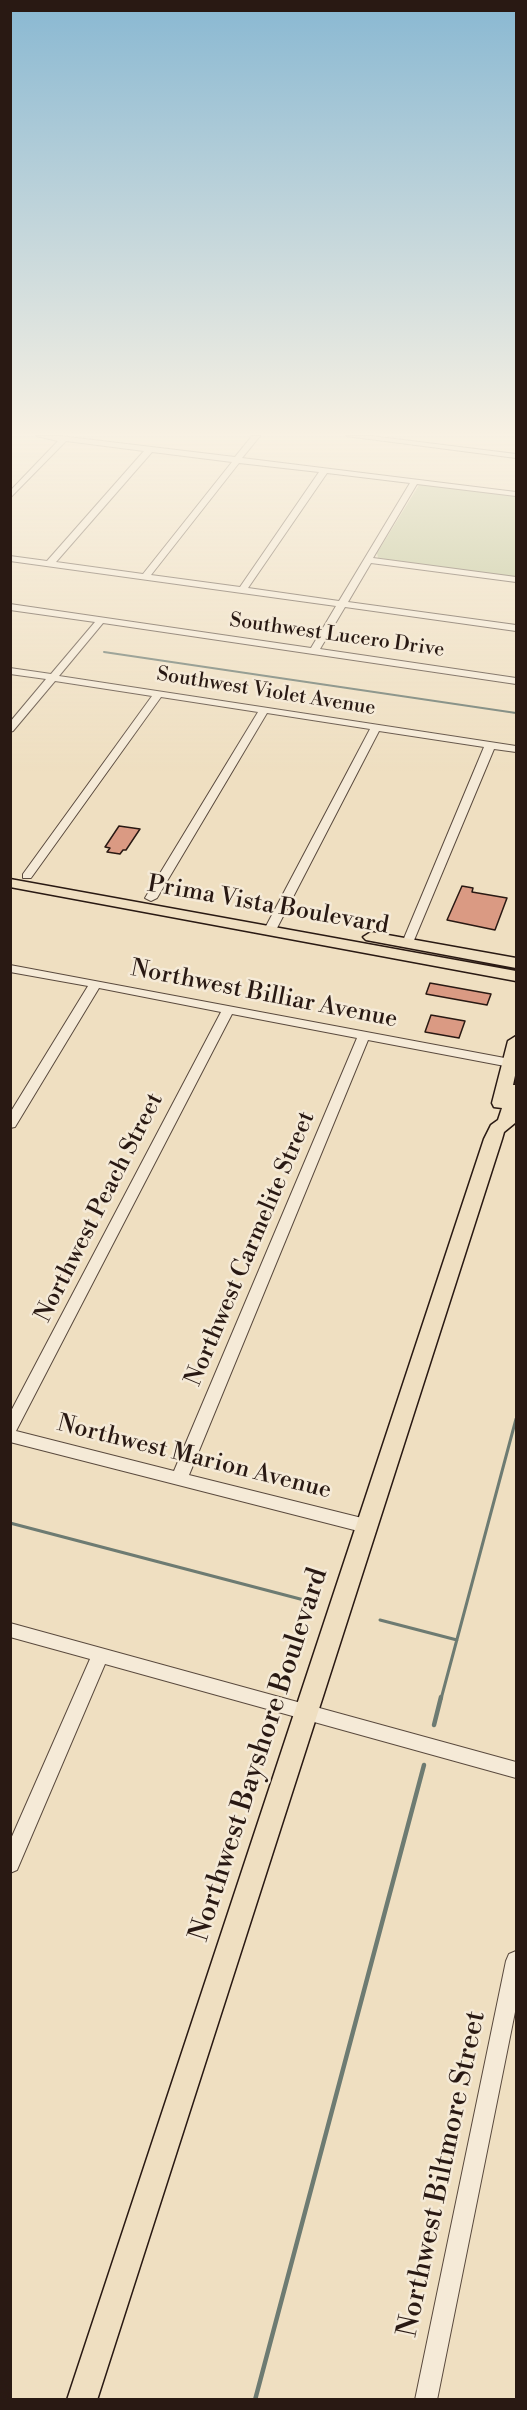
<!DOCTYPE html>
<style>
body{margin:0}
#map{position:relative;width:527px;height:2410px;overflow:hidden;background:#efdfc1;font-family:"Libre Bodoni",serif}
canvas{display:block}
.frame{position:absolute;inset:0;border:12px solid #291913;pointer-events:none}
</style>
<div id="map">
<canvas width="527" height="2410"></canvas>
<div class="frame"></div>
</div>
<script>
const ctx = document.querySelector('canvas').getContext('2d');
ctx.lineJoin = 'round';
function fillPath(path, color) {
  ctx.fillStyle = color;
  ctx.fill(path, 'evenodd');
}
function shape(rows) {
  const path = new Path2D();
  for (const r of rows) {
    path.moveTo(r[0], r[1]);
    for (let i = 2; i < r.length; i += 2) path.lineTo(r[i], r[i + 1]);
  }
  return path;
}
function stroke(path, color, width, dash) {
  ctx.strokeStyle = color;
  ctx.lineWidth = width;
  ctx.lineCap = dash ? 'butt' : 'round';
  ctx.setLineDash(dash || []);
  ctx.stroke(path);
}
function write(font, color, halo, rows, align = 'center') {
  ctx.font = font + ' "Libre Bodoni",serif';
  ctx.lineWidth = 5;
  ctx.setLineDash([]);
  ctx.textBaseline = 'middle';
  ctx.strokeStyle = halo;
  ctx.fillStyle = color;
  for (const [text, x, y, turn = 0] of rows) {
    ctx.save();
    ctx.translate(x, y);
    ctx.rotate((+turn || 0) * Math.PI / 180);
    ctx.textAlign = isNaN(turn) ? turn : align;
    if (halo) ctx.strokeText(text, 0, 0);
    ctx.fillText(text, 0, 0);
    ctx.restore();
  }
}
const green = shape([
 [419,485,432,485,516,495,516,579,378,558,377,553]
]);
const streamFar2 = shape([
 [104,652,516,713]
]);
const streamFar1 = shape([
 [10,1523,304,1600],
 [380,1620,457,1640],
 [441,1699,516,1419]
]);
const stream = shape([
 [434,1725,441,1697],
 [255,2400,424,1765]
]);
const building = shape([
 [119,826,140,829,126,850,123,850,120,854,107,852,110,848,105,847,119,826],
 [462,886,473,888,472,892,507,898,495,930,447,920,462,886],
 [430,983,491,994,487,1005,426,994,430,983],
 [431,1015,465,1021,459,1038,425,1032,431,1015]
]);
const minor = shape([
 [36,436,60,436,235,457,252,436,260,436,242,458,516,492,516,496,417,484,373,558,516,577,516,582,371,563,348,602,516,625,516,631,345,607,320,649,516,678,516,684,103,623,59,676,516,746,516,752,494,749,412,945,404,945,402,943,484,747,379,731,276,930,270,933,264,930,370,729,267,713,157,898,151,901,145,898,258,712,161,697,31,878,23,878,23,874,152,696,55,681,13,731,10,732,10,722,46,679,10,674,10,668,51,674,95,622,10,610,10,604,311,648,336,606,10,561,10,556,47,561,144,451,66,441,10,498,10,491,58,441,36,436],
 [152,452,232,462,143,574,56,562,152,452],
 [239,463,319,472,240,587,151,575,239,463],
 [327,473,410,483,339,601,248,588,327,473],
 [346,436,371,436,516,454,516,458,346,436],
 [10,965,510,1059,516,1063,510,1067,368,1040,189,1475,366,1519,372,1521,374,1526,372,1531,366,1533,10,1442,10,1413,221,1012,99,988,15,1127,10,1128,10,1113,88,986,10,972,10,965],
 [232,1014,357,1038,174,1471,16,1431,232,1014],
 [10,1623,516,1762,516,1778,105,1664,17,1870,10,1873,10,1841,90,1659,10,1637,10,1623],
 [516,1951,516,2007,437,2400,415,2400,506,1961,509,1954,516,1951]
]);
const major = shape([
 [10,879,516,971,516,981,10,887,10,879],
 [371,932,516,958,516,968,366,940,363,937,371,932],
 [516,1036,516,1071,513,1085,516,1085,515,1123,504,1132,502,1139,97,2400,67,2400,484,1139,491,1125,498,1120,502,1108,494,1107,492,1103,508,1041,516,1036]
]);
const farStreetnames = [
 ["Southwest Lucero Drive",337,636,8],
 ["Southwest Violet Avenue",266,692,9]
];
const streetNames = [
 ["Prima Vista Boulevard",268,906,10],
 ["Northwest Billiar Avenue",264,995,11],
 ["Northwest Peach Street",100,1208,-63],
 ["Northwest Carmelite Street",251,1249,-67],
 ["Northwest Marion Avenue",194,1458,14]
];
const nearStreetnames = [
 ["Northwest Bayshore Boulevard",260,1755,-72],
 ["Northwest Biltmore Street",443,2174,-78]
];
fillPath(green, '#b9c293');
stroke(streamFar2, '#6d7b72', 2);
stroke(streamFar1, '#6d7b72', 3);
stroke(stream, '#6d7b72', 4.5);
fillPath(building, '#da9a83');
stroke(building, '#291913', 1.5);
stroke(minor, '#5a4a3e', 2);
stroke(major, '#291913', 3);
fillPath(minor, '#f5ead7');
fillPath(major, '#efdfc1');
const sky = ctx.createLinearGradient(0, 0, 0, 774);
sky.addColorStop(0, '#89b8d2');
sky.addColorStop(0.56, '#f8f1e3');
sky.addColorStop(1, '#f8f1e300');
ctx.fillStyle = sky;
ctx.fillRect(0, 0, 527, 774);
write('20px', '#291913', '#f5ead7', farStreetnames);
write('24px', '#291913', '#f5ead7', streetNames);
write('28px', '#291913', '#f5ead7', nearStreetnames);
</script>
